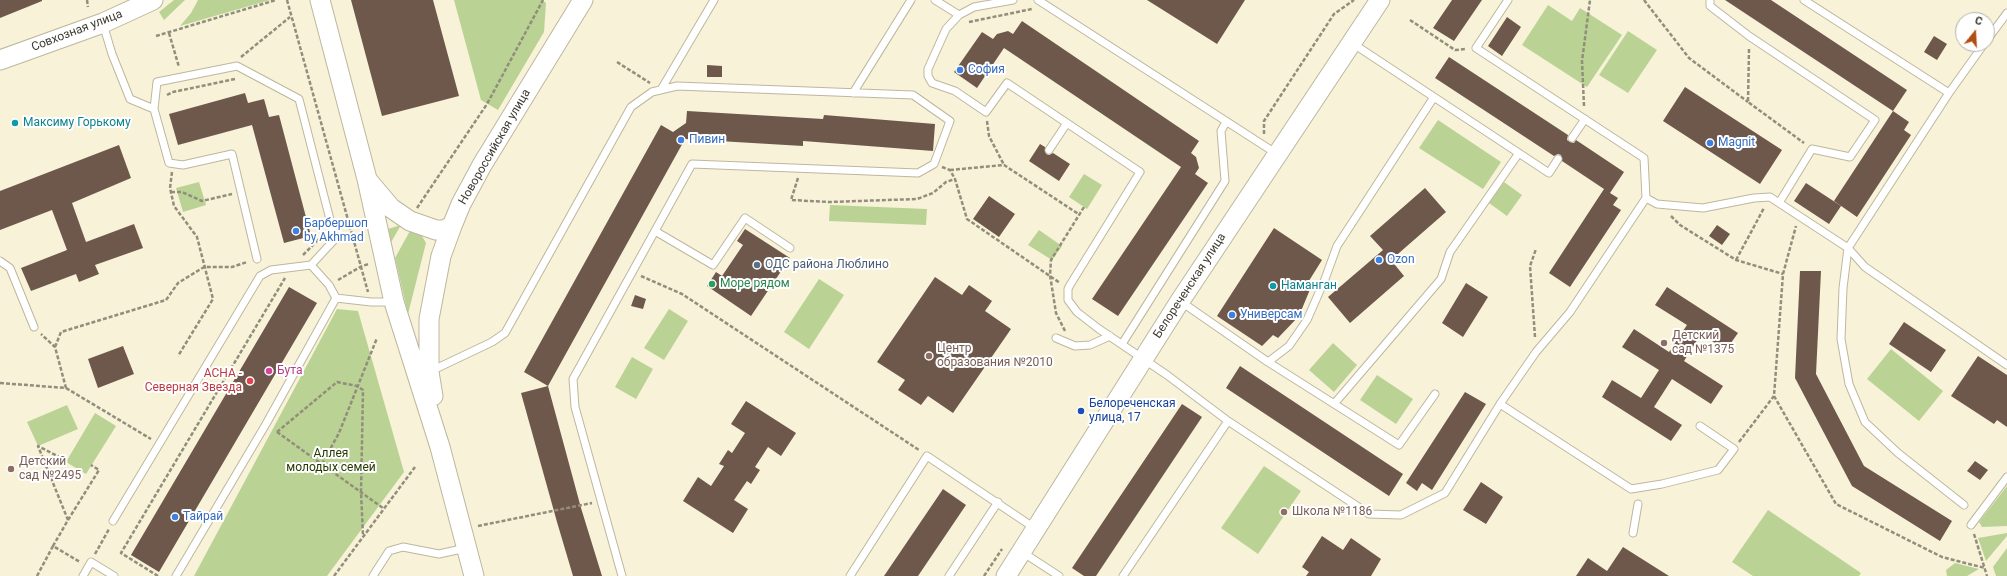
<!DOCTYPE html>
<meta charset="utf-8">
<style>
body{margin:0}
#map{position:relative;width:2007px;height:576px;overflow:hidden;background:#f8f2d8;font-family:Roboto,sans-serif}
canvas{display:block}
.north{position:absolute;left:1955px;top:12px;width:40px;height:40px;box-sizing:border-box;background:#fff;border:1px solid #b1b1ac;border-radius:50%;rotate:18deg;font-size:11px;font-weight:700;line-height:16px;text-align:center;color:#3d3b30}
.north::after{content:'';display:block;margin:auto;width:14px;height:18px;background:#b04e14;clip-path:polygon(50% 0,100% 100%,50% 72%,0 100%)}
</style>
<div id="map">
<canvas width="2007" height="576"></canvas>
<div class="north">С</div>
</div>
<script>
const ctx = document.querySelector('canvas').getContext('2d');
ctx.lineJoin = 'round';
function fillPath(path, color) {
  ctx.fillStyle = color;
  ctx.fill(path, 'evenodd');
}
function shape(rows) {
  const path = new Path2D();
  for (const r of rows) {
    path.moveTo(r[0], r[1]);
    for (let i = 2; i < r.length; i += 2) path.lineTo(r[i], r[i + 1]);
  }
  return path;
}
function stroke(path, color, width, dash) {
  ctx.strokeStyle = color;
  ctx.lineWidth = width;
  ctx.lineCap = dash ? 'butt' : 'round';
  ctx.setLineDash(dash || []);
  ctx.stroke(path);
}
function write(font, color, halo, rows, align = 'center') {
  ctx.font = font + ' Roboto,sans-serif';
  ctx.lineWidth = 4;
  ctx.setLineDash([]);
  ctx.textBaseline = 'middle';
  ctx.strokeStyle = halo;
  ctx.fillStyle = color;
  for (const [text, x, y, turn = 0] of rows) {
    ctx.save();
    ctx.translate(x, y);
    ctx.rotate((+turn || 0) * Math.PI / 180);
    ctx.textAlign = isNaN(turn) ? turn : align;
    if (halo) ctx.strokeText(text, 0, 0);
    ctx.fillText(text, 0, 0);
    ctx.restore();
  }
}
const green = shape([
 [174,0,185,0,164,20,159,12],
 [198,0,270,0,180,26,191,13],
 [454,0,542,0,546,3,544,32,498,110,481,100],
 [1548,5,1572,21,1580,8,1622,35,1587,87,1522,45],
 [1628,31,1657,50,1628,93,1599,75],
 [1438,120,1501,162,1483,189,1419,148],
 [1084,174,1102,185,1087,209,1069,197],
 [199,182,206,205,183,212,176,188],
 [1504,182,1522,195,1507,216,1489,203],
 [830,205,927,209,926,225,829,221],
 [401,225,390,244,388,229],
 [411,229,422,236,426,243,408,314,395,258],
 [1039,230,1062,246,1052,260,1028,245],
 [819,279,844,295,809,349,784,332],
 [337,309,358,311,404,472,327,576,194,576],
 [669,309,688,321,664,360,644,348],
 [1333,343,1357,365,1334,392,1309,370],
 [1891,349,1943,391,1919,421,1867,379],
 [632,357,653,369,636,399,615,387],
 [1377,375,1413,399,1396,424,1360,400],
 [67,405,78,429,38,446,27,422],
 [95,413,116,426,86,474,66,462],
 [1264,466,1301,491,1258,554,1221,528],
 [2007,486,2007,526,1982,527,1979,522],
 [1768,510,1861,573,1859,576,1753,576,1732,562],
 [2007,533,2007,536,1986,561,1978,538],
 [2007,548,2007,576,1996,576,1993,567],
 [1955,563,1979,569,1967,576,1947,576,1946,570]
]);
const building = shape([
 [0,0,42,0,42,1,0,18],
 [351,0,433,0,459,96,382,116],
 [1147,0,1245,0,1217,44],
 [1452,0,1482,0,1454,41,1433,28],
 [1725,0,1771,0,1907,90,1893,111],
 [1507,17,1521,27,1502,56,1488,46],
 [1022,21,1199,141,1191,153,1196,157,1199,168,1195,174,1208,183,1118,316,1092,299,1181,167,1004,48,977,88,954,72,982,32,993,39,997,34,1008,31,1013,34],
 [1934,36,1947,44,1937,60,1924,52],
 [1449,57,1568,135,1567,140,1570,142,1574,143,1576,140,1624,172,1610,193,1618,198,1613,205,1621,210,1570,287,1549,273,1604,189,1562,161,1561,155,1558,154,1554,156,1435,78],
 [707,65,722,66,722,77,707,77],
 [1685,87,1782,150,1760,184,1663,121],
 [245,93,248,103,264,99,269,117,279,115,311,236,284,243,252,125,178,145,169,114],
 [687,111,823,119,824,115,935,124,933,151,803,141,803,146,685,139,548,386,524,372,661,125,673,132,686,123],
 [1893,111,1909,122,1904,130,1911,135,1857,217,1834,201],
 [1040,144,1045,147,1046,154,1049,155,1053,153,1070,164,1059,181,1029,161],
 [119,145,131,178,72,203,86,242,134,224,143,248,95,265,99,274,79,282,76,274,31,291,21,268,67,250,52,210,0,230,0,191],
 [1806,183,1841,206,1829,224,1794,201],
 [1425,188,1446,212,1391,260,1404,276,1350,323,1328,297,1383,250,1370,236],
 [989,196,1015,214,999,237,973,219],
 [1717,225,1730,234,1722,245,1709,236],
 [1274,228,1322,260,1307,284,1311,287,1299,316,1278,338,1273,335,1262,346,1217,316],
 [745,229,790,258,751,316,707,286,716,272,722,276,743,245,737,241],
 [1800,271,1821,271,1816,374,1864,466,1952,521,1940,541,1852,486,1795,378],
 [935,277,962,295,969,285,992,301,985,311,1011,329,953,413,928,396,921,405,898,390,905,380,877,362],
 [1466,283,1488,297,1463,337,1442,323],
 [289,287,317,303,159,572,131,555],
 [1667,287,1738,333,1726,350,1701,334,1684,361,1723,386,1711,404,1672,379,1654,407,1682,425,1671,441,1602,397,1612,380,1641,398,1659,370,1622,347,1634,329,1669,352,1687,325,1655,305],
 [635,295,646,299,643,309,631,306],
 [1904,322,1946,350,1931,372,1889,344],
 [123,346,134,374,98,388,88,359],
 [1978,356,2007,375,2007,427,1997,420,1994,424,1951,396],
 [1240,366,1403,474,1389,496,1226,388],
 [548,386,581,508,602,576,573,576,557,522,521,393],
 [1465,392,1486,404,1432,490,1422,483,1417,491,1406,483],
 [746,401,796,433,781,456,768,447,755,467,760,470,751,484,747,481,734,500,748,509,733,533,683,501,698,477,711,486,724,466,719,464,728,450,732,453,745,433,731,424],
 [1182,404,1202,417,1096,576,1084,576,1072,568],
 [1975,461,1988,470,1980,480,1967,471],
 [1481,482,1503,497,1486,524,1463,510],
 [943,489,966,505,918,576,884,576],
 [1322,536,1343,550,1351,538,1381,559,1371,576,1306,576,1309,572,1302,567],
 [1623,547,1669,576,1576,576,1588,558,1607,571]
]);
const path = shape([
 [87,0,88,7],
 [287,0,368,292],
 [1644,0,1689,58,1748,102],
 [1410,20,1455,50,1466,49],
 [969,22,1032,9],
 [169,33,179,67],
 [156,36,276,0],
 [1749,49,1748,102,1804,143],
 [241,57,290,17],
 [617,62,650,83],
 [167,95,173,92,235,79],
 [1584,106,1582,61,1590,0],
 [987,121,989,136,1004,165],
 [1264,134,1264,121,1334,14,1354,0],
 [942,167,950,170,955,179,967,219,1060,283],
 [950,170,1004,165,1080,215],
 [172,172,170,188,174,206,197,237,213,299,178,356],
 [798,178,791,200,829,202,917,199,933,193,946,182,955,179],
 [171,192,182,192,202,201,232,194],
 [417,208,487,104,543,0],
 [1671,216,1680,225,1736,260,1783,274],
 [303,255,319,239],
 [1736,260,1764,208],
 [641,276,682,294,919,450],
 [338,280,362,266,369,264],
 [1065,331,1056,313,1050,275,1051,260,1084,207],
 [1535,337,1530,266,1536,249],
 [55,347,61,332,166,300,178,283,204,267,232,267,247,262],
 [0,383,66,388,55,347,41,334],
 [66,388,151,439],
 [1774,396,1836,504,1942,557,1985,568],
 [277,432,337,382,357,386,363,390,361,492,363,536],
 [277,432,383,508],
 [1739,442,1774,396,1783,274,1796,226],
 [61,458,38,446,68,520,53,546,80,562],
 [322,464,339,433,377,338],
 [68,520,99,470,91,465],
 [478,526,592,503],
 [1974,534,1987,576],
 [95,554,109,529],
 [37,576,53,546],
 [158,576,121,553,285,278],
 [334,576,415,467],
 [984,576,1002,549]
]);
const lane = shape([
 [935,0,959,15],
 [1013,0,974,7,959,15,946,29,928,69,928,76,932,83,955,91,986,112,1007,83,1140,172,1070,285,1068,289,1068,300,1077,312,1099,329,1167,375,1228,421,1369,514,1401,515,1445,493,1500,404,1536,352,1570,312,1646,198],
 [1038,0,1277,154],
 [1508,0,1476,48,1644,158,1646,198,1657,204,1703,208,1754,198,1770,197,1848,248,1865,267,2007,365],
 [1710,0,1710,6,1749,36,1875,120,1850,157,1812,149,1779,203],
 [1804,0,1949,93],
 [103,24,112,54,130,99,154,109],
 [1987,40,2007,13],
 [1352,43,1549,173,1558,159],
 [662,88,714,0],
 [853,93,911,0],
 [1572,138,1585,119],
 [1049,150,1067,123],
 [655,231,713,265,745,218,790,248],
 [257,259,232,154,183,165,169,163,154,109,157,82,237,66,299,99,335,239,311,265],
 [0,261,10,268,34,327],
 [1180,301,1268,362,1399,445,1435,394],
 [1056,338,1075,346,1090,345,1110,336],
 [1122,344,1225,181,1221,131,1226,122],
 [1268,362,1289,346,1307,320,1325,279,1337,246,1434,97],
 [431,371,492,342,505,333,631,107,652,92,677,86,913,95,950,121,934,164,918,173,692,164,573,379,575,407,622,576],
 [1334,404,1441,279,1450,252,1519,153],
 [1500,404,1631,489,1662,484,1718,470,1734,449,1700,426],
 [1964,505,1898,453,1865,422,1849,384,1841,339,1843,288,1848,248,1949,93,1984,44],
 [113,521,260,276,271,270,311,265,329,285,336,298],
 [1971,525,2007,477],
 [1633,533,1638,504],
 [1022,552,1059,576],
 [83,576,91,562,114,576],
 [176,576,266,424,336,298,371,302,393,302],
 [373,576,389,551,403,547,439,554,466,548],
 [850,576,927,456,1036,529],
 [949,576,998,502],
 [1123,576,1228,421]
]);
const secondary = shape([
 [320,0,367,179,394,302,440,447,474,576],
 [0,60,103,23,153,0],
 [369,182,391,208,410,221,436,230,444,230,452,226],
 [433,396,429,372,429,319,441,256,452,226,461,204,482,165,583,0],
 [1006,576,1180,301,1380,0]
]);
const markers = [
 [960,70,4,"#3f7fe0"],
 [15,123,4,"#0f9aa8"],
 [681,140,4,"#3f7fe0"],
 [1710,143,4,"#3f7fe0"],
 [296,231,4,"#3f7fe0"],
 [1379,260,4,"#3f7fe0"],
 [757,265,4,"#5c6f8a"],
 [712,284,4,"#2e9e5b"],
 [1273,286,4,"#0f9aa8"],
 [1232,315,4,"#3f7fe0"],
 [1664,343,4,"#8d6e63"],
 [929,356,4,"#8d6e63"],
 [269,371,4,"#d1479c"],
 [250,381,4,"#e0444e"],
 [1081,411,4,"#1a4fb4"],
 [11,469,4,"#8d6e63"],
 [1284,512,4,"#8d6e63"],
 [175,517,4,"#3f7fe0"]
];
const streetNames = [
 ["Совхозная улица",77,31,-21],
 ["Новороссийская улица",495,147,-60],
 ["Белореченская улица",1190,286,-57]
];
const shopNames = [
 ["София",968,70],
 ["Пивин",689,140],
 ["Magnit",1718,143],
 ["Барбершоп",304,224],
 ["by Akhmad",304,238],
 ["Ozon",1387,260],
 ["Универсам",1240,315],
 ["Тайрай",183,517]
];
const cultureNames = [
 ["Максиму Горькому",23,123],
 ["Наманган",1281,286]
];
const serviceNames = [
 ["ОДС района Люблино",765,265]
];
const leisureNames = [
 ["Море рядом",720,284]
];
const educationNames = [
 ["Детский",1672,336],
 ["сад №1375",1672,350],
 ["Центр",937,349],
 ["образования №2010",937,363],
 ["Детский",19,462],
 ["сад №2495",19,476],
 ["Школа №1186",1292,512]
];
const hotelNames = [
 ["Бута",277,371]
];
const healthNames = [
 ["АСНА -",242,374],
 ["Северная Звезда",242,388]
];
const transitNames = [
 ["Белореченская",1089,404],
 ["улица, 17",1089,418]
];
const parkNames = [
 ["Аллея",331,454],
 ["молодых семей",331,468]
];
fillPath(green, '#bad394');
fillPath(building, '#6e584b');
stroke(lane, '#bdb79e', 9);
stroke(secondary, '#bdb79e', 21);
stroke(path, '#928e7c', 2.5, [4, 2]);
stroke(lane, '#fff', 7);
stroke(secondary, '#fff', 19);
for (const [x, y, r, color] of markers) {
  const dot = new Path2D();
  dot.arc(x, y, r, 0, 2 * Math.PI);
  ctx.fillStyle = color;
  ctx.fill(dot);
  stroke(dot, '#fff', 1.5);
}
write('12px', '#3d3b30', '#fff', streetNames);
write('12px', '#366cbe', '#fff', shopNames, 'left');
write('12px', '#0d838f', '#fff', cultureNames, 'left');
write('12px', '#4e5e75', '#fff', serviceNames, 'left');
write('12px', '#27864d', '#fff', leisureNames, 'left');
write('12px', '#785e54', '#fff', educationNames, 'left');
write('12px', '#b23c85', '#fff', hotelNames, 'left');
write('12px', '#be3a42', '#fff', healthNames, 'right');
write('12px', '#164399', '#fff', transitNames, 'left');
write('12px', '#283900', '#fff', parkNames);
</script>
